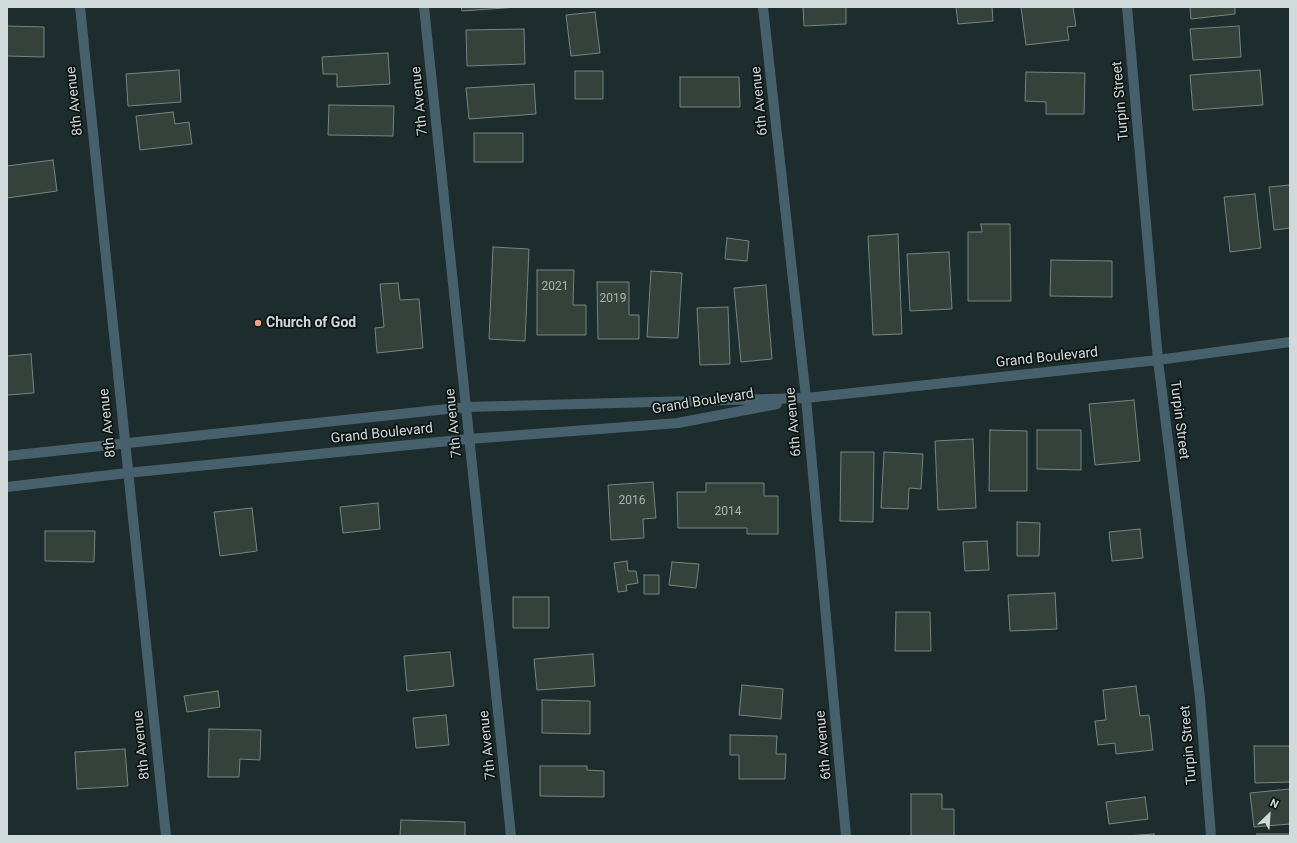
<!DOCTYPE html>
<style>
body{margin:0}
#map{position:relative;width:1297px;height:843px;overflow:hidden;background:#1d2c2c;font-family:Roboto,sans-serif}
canvas{display:block}
.frame{position:absolute;inset:0;border:8px solid #d1dada;pointer-events:none}
.north{position:absolute;left:1249px;top:795px;width:40px;height:40px;-webkit-text-stroke:3px #0c1313;paint-order:stroke;rotate:25deg;font-size:11px;font-weight:700;line-height:16px;text-align:center;color:#d1dada}
.north::after{content:'';display:block;margin:auto;width:14px;height:18px;background:#d1dada;clip-path:polygon(50% 0,100% 100%,50% 72%,0 100%)}
</style>
<div id="map">
<canvas width="1297" height="843"></canvas>
<div class="frame"></div>
<div class="north">N</div>
</div>
<script>
const ctx = document.querySelector('canvas').getContext('2d');
ctx.lineJoin = 'round';
function fillPath(path, color) {
  ctx.fillStyle = color;
  ctx.fill(path, 'evenodd');
}
function shape(rows) {
  const path = new Path2D();
  for (const r of rows) {
    path.moveTo(r[0], r[1]);
    for (let i = 2; i < r.length; i += 2) path.lineTo(r[i], r[i + 1]);
  }
  return path;
}
function stroke(path, color, width, dash) {
  ctx.strokeStyle = color;
  ctx.lineWidth = width;
  ctx.lineCap = dash ? 'butt' : 'round';
  ctx.setLineDash(dash || []);
  ctx.stroke(path);
}
function write(font, color, halo, rows, align = 'center') {
  ctx.font = font + ' Roboto,sans-serif';
  ctx.lineWidth = 3.5;
  ctx.setLineDash([]);
  ctx.textBaseline = 'middle';
  ctx.strokeStyle = halo;
  ctx.fillStyle = color;
  for (const [text, x, y, turn = 0] of rows) {
    ctx.save();
    ctx.translate(x, y);
    ctx.rotate((+turn || 0) * Math.PI / 180);
    ctx.textAlign = isNaN(turn) ? turn : align;
    if (halo) ctx.strokeText(text, 0, 0);
    ctx.fillText(text, 0, 0);
    ctx.restore();
  }
}
const building = shape([
 [461,7,518,7,462,11,461,7],
 [803,7,846,7,846,24,804,26,803,7],
 [956,7,992,7,993,21,958,24,956,7],
 [1021,7,1073,7,1076,26,1067,27,1069,40,1026,45,1021,7],
 [1190,7,1235,7,1235,14,1191,19,1190,7],
 [595,12,600,53,571,56,566,15,595,12],
 [7,26,44,27,44,57,7,56,7,26],
 [1239,26,1241,57,1193,60,1190,29,1239,26],
 [524,29,525,64,467,66,466,30,524,29],
 [388,53,390,84,337,87,337,74,323,74,322,57,388,53],
 [179,70,181,102,128,106,126,74,179,70],
 [1260,70,1263,105,1193,110,1190,75,1260,70],
 [575,71,603,71,603,99,575,99,575,71],
 [1026,72,1085,73,1084,114,1046,114,1046,102,1025,101,1026,72],
 [680,77,739,77,740,107,680,107,680,77],
 [534,84,536,114,469,119,466,88,534,84],
 [329,105,394,106,393,136,328,135,329,105],
 [173,112,175,124,189,122,192,144,140,150,136,116,173,112],
 [474,133,523,133,523,162,474,162,474,133],
 [53,160,57,191,7,198,7,166,53,160],
 [1290,185,1290,228,1274,230,1269,187,1290,185],
 [1255,194,1261,248,1230,252,1224,197,1255,194],
 [981,224,1010,224,1011,301,968,301,968,232,982,232,981,224],
 [898,234,902,334,873,335,868,236,898,234],
 [727,238,749,241,747,261,725,259,727,238],
 [493,247,529,249,525,341,489,339,493,247],
 [949,252,952,309,910,311,907,254,949,252],
 [1051,260,1112,261,1112,297,1050,296,1051,260],
 [537,270,574,270,573,305,586,305,586,335,537,335,537,270],
 [651,271,682,273,678,338,647,337,651,271],
 [597,282,629,282,629,315,639,315,639,339,598,339,597,282],
 [398,283,400,300,419,299,423,348,377,353,375,328,384,327,380,284,398,283],
 [766,285,772,359,741,362,734,288,766,285],
 [728,307,730,364,700,365,697,308,728,307],
 [31,354,34,393,7,395,7,356,31,354],
 [1134,400,1140,461,1095,465,1089,404,1134,400],
 [990,430,1027,431,1027,491,989,491,990,430],
 [1037,430,1081,430,1081,470,1037,469,1037,430],
 [973,439,976,508,938,510,935,441,973,439],
 [841,452,874,452,873,522,840,521,841,452],
 [884,452,923,454,921,489,909,488,908,509,881,508,884,452],
 [653,482,656,518,643,519,644,538,611,540,608,485,653,482],
 [706,483,764,483,764,496,778,496,778,534,747,534,747,528,678,528,677,492,706,492,706,483],
 [378,503,380,529,343,533,340,507,378,503],
 [252,508,257,551,220,556,214,512,252,508],
 [1017,522,1040,523,1039,556,1017,556,1017,522],
 [1140,529,1143,558,1112,561,1109,532,1140,529],
 [45,531,95,531,94,562,45,561,45,531],
 [987,541,989,570,965,571,963,542,987,541],
 [627,561,628,571,636,571,638,583,626,585,627,591,618,592,614,563,627,561],
 [672,562,699,564,696,588,669,585,672,562],
 [644,575,659,575,659,594,644,594,644,575],
 [1055,593,1057,629,1010,631,1008,595,1055,593],
 [513,597,549,597,549,628,513,628,513,597],
 [896,612,930,612,931,651,895,651,896,612],
 [450,652,454,686,407,691,404,656,450,652],
 [593,654,595,686,537,690,534,659,593,654],
 [742,685,783,689,781,719,739,715,742,685],
 [1136,686,1140,716,1149,715,1153,750,1116,754,1115,743,1098,745,1095,721,1106,720,1103,690,1136,686],
 [218,691,220,707,187,712,184,696,218,691],
 [542,700,590,701,590,734,542,733,542,700],
 [446,715,449,745,416,748,413,718,446,715],
 [209,729,261,730,260,760,240,759,239,777,208,777,209,729],
 [730,735,777,736,776,754,786,754,785,779,739,779,739,755,730,755,730,735],
 [1254,746,1290,746,1290,782,1255,783,1254,746],
 [125,749,128,786,77,789,75,752,125,749],
 [540,766,587,766,587,770,604,771,604,797,540,796,540,766],
 [1290,789,1290,824,1254,827,1250,793,1290,789],
 [911,794,942,794,942,809,954,809,954,836,911,836,911,794],
 [1145,797,1148,819,1109,824,1106,802,1145,797],
 [401,820,465,822,465,836,400,836,401,820],
 [1154,834,1154,836,1126,836,1154,834],
 [1257,834,1290,834,1290,836,1257,836,1257,834]
]);
const street = shape([
 [80,7,166,836],
 [424,7,511,836],
 [763,7,806,398,846,836],
 [1127,7,1158,360,1200,698,1211,836],
 [7,456,466,407,806,398,1158,360,1290,342],
 [7,487,127,473,469,439,678,423,777,404]
]);
const markers = [
 [258,323,4,"#f2a07f"]
];
const numberNames = [
 ["2021",555,287],
 ["2019",613,299],
 ["2016",632,501],
 ["2014",728,512]
];
const streetNames = [
 ["8th Avenue",75,101,-96],
 ["7th Avenue",420,101,-96],
 ["6th Avenue",760,101,-96],
 ["Turpin Street",1121,101,-95],
 ["Grand Boulevard",1047,358,-6],
 ["Grand Boulevard",703,402,-9],
 ["Turpin Street",1179,420,83],
 ["6th Avenue",794,422,-95],
 ["8th Avenue",108,423,-96],
 ["7th Avenue",454,423,-96],
 ["Grand Boulevard",382,434,-6],
 ["8th Avenue",142,745,-96],
 ["7th Avenue",488,745,-96],
 ["6th Avenue",824,745,-95],
 ["Turpin Street",1189,745,-95]
];
const poiNames = [
 ["Church of God",266,323]
];
fillPath(building, '#35423c');
stroke(building, '#77857f', 1);
stroke(street, '#47616c', 10);
for (const [x, y, r, color] of markers) {
  const dot = new Path2D();
  dot.arc(x, y, r, 0, 2 * Math.PI);
  ctx.fillStyle = color;
  ctx.fill(dot);
  stroke(dot, '#0c1313', 1.5);
}
write('12px', '#aab4b2', null, numberNames);
write('14px', '#d1dada', '#0c1313', streetNames);
write('bold 14px', '#d1dada', '#0c1313', poiNames, 'left');
</script>
